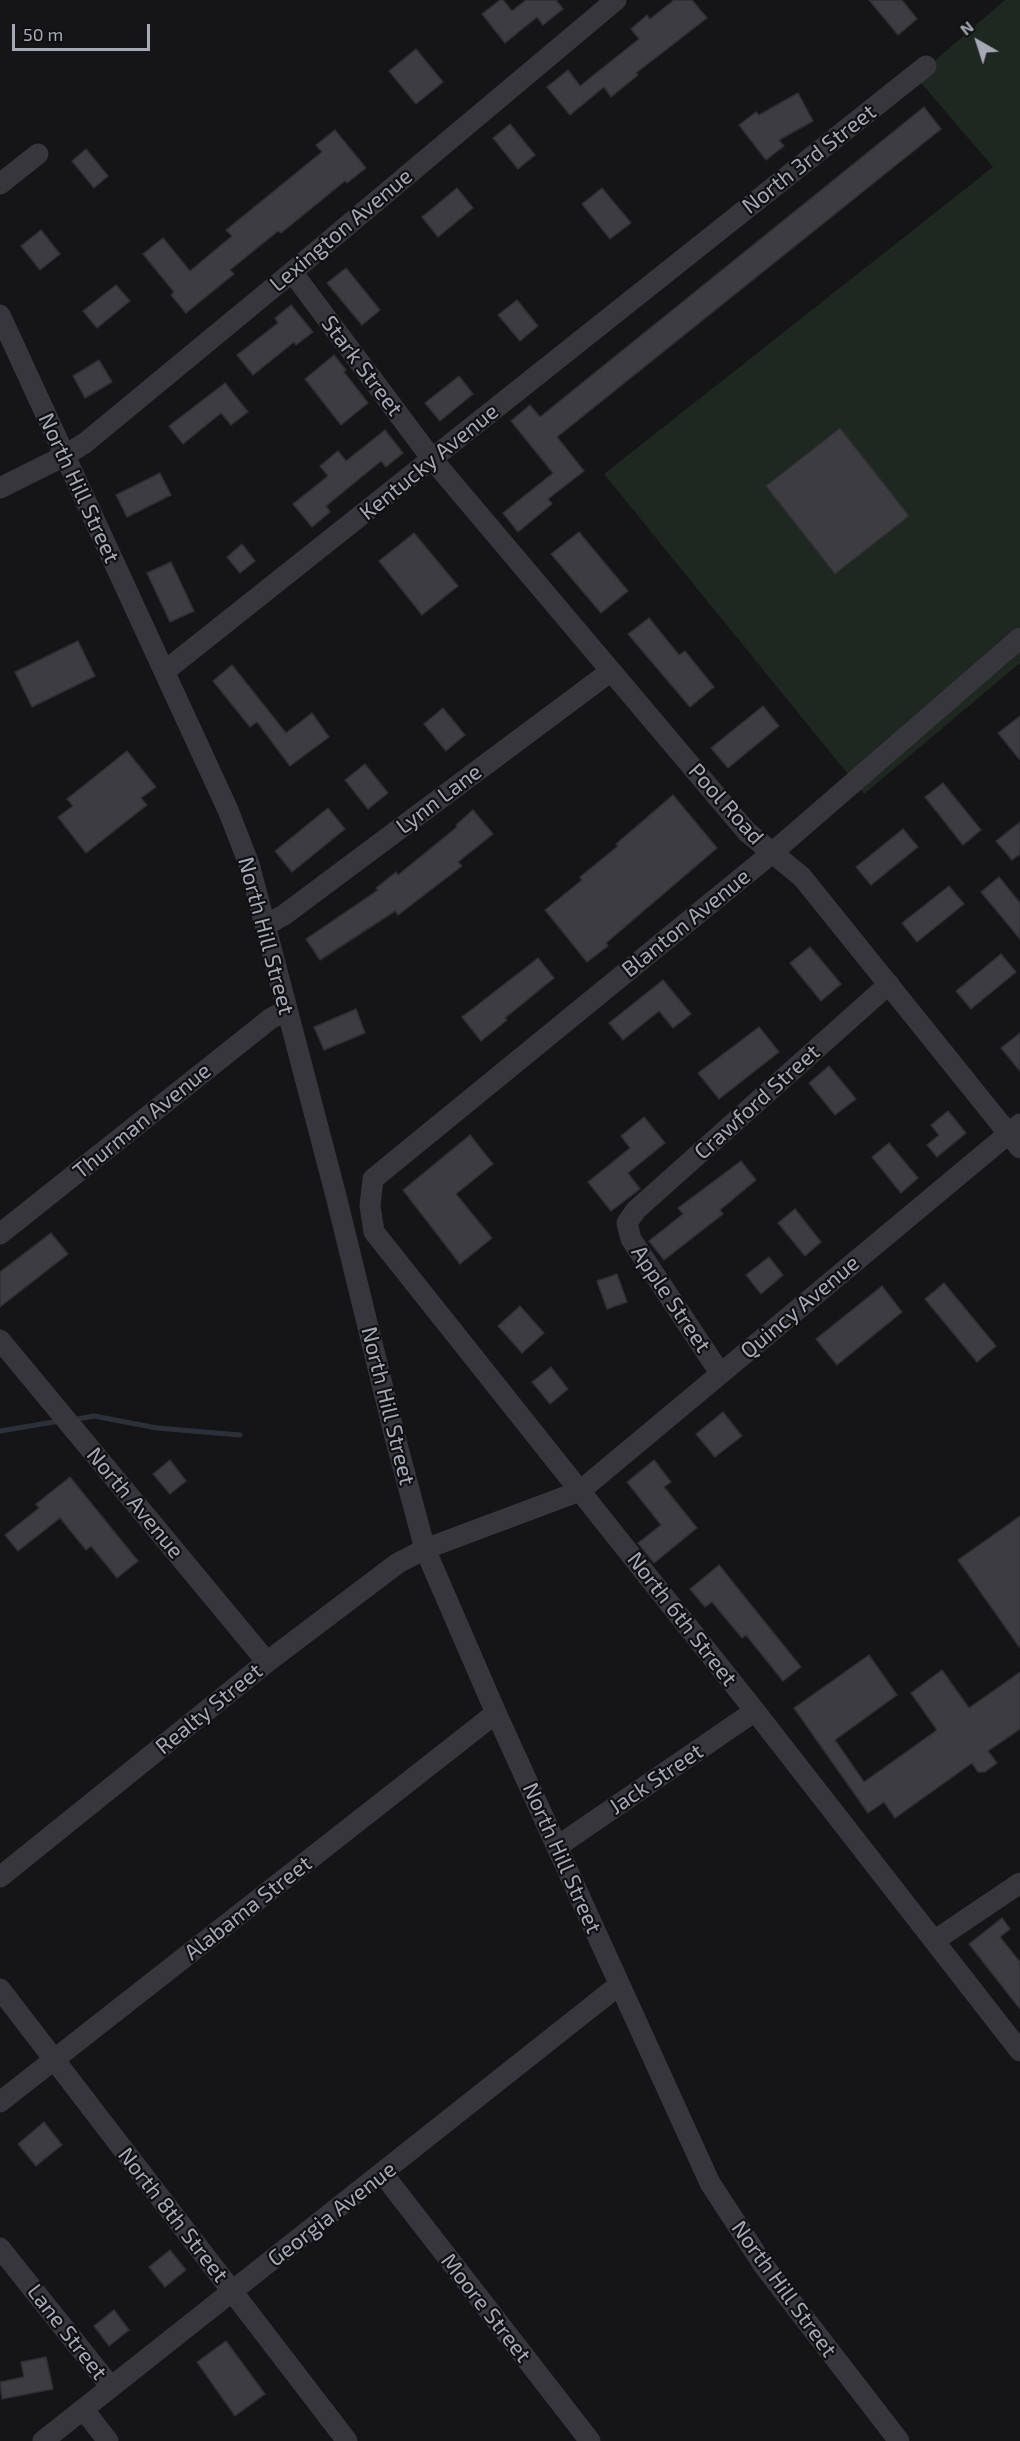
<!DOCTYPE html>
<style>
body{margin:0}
#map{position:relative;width:1020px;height:2441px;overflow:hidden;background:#151517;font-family:"Exo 2",sans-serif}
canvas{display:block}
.north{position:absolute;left:948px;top:12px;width:60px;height:60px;-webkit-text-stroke:4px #101012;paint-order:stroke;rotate:321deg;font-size:16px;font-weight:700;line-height:24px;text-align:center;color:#a6a8b7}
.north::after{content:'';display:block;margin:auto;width:21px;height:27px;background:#a6a8b7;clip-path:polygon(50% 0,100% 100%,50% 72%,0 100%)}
.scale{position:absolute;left:12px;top:24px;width:138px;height:27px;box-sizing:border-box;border:3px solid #a6a8b7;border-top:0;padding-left:8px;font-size:18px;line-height:21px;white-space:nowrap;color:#a6a8b7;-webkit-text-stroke:4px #101012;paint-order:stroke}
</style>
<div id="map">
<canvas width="1020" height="2441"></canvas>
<div class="north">N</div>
<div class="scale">50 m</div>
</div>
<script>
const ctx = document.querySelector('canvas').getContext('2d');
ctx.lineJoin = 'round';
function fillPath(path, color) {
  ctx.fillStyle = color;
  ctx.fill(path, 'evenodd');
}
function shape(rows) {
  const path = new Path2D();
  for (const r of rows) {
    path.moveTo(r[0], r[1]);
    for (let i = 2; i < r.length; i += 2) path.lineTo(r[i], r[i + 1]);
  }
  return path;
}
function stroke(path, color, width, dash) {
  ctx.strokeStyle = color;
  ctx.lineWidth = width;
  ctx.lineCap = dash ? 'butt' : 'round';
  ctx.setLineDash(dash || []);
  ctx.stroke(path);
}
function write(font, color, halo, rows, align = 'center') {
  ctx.font = font + ' "Exo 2",sans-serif';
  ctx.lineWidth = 4.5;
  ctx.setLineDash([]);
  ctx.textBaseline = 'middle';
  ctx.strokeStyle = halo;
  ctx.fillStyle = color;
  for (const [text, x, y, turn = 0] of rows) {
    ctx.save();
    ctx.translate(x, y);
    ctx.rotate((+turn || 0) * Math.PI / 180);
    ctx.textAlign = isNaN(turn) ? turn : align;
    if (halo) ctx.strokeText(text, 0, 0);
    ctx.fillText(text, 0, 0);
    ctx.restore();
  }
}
const green = shape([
 [1005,0,1020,0,1020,663,864,794,604,474,993,167,916,77]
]);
const stream = shape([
 [72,1420,94,1416,157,1428,240,1435],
 [0,1431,60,1421]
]);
const building = shape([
 [500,0,503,0,512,11,526,0,556,0,563,9,543,25,537,17,505,43,482,14,500,0],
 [674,0,692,0,707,18,636,73,638,75,611,97,604,87,570,115,547,87,568,70,580,86,639,39,631,29,647,15,650,19,674,0],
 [869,0,902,0,917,19,898,35,869,0],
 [416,49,443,82,416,104,389,71,416,49],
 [798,93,813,121,779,140,784,146,766,160,739,125,756,112,759,115,798,93],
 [924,107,941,129,557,437,584,471,548,499,552,504,518,532,503,513,553,473,511,421,530,405,540,417,924,107],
 [510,124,535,155,518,169,493,138,510,124],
 [335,130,366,168,347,183,345,181,281,233,278,231,230,270,234,274,186,313,171,295,174,292,143,254,163,238,190,271,232,236,226,230,322,152,316,145,335,130],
 [86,149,108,176,94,188,72,161,86,149],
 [457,188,473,208,438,237,422,217,457,188],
 [602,188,631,223,610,239,582,204,602,188],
 [41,230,60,254,40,270,21,246,41,230],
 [346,268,380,310,362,325,327,283,346,268],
 [116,285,130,301,97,328,83,311,116,285],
 [517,300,538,326,520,341,498,315,517,300],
 [291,305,313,332,296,345,294,342,253,375,237,355,278,323,275,318,291,305],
 [334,355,346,370,344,372,368,403,341,425,305,379,334,355],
 [99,360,112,382,85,398,73,376,99,360],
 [459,376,473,394,440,421,425,403,459,376],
 [225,383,248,412,231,425,221,413,183,444,169,426,225,383],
 [840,428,909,516,835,574,766,486,840,428],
 [385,430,403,453,386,467,381,461,326,506,330,512,312,527,293,504,328,476,320,466,338,451,346,461,385,430],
 [160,473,171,495,127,517,116,495,160,473],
 [579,532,628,591,601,613,551,554,579,532],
 [414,533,458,586,422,615,379,561,414,533],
 [242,544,255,561,240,573,227,557,242,544],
 [171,562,194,611,170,622,147,573,171,562],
 [649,618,679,655,685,651,714,687,690,707,628,634,649,618],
 [78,641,95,676,32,707,15,672,78,641],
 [232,665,286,733,312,713,329,737,290,766,257,722,250,727,213,681,232,665],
 [763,706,779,726,728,768,711,748,763,706],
 [443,708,465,735,446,751,424,724,443,708],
 [1020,716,1020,760,998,733,1020,716],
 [127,751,156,787,141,798,147,805,86,853,58,817,73,806,67,799,127,751],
 [365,764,388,793,368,809,345,780,365,764],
 [943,783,981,830,963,845,925,797,943,783],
 [673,795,717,848,606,943,608,946,587,962,545,910,582,880,580,877,618,846,616,844,673,795],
 [328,808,345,829,292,872,275,851,328,808],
 [473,810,493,834,458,862,462,866,398,915,395,911,320,960,306,939,378,890,376,888,396,872,398,875,457,827,456,825,473,810],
 [1020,822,1020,854,1012,860,996,841,1020,822],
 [903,829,918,847,871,885,856,867,903,829],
 [999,877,1020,903,1020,939,981,892,999,877],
 [949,886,964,904,917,942,902,923,949,886],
 [810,947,841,984,821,1001,790,963,810,947],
 [1001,954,1016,972,971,1009,956,991,1001,954],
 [538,958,554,978,505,1018,507,1020,481,1041,462,1017,538,958],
 [663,980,691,1014,673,1028,659,1011,623,1040,609,1023,663,980],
 [356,1009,365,1033,324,1050,314,1027,356,1009],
 [759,1027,779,1052,719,1099,698,1073,759,1027],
 [1020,1033,1020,1071,1001,1048,1020,1033],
 [829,1066,856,1099,835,1115,809,1083,829,1066],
 [948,1111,966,1133,937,1157,927,1145,939,1135,931,1125,948,1111],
 [644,1117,665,1143,628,1173,640,1189,611,1211,588,1182,630,1148,621,1136,644,1117],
 [470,1135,493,1164,456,1194,492,1238,460,1264,403,1190,470,1135],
 [889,1143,918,1178,901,1193,872,1157,889,1143],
 [741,1161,756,1180,720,1210,723,1214,664,1260,649,1241,683,1214,678,1208,741,1161],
 [795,1209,821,1242,805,1256,778,1223,795,1209],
 [51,1233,68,1254,0,1307,0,1272,51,1233],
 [769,1257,783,1275,761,1294,746,1275,769,1257],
 [617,1274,627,1302,607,1309,597,1281,617,1274],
 [944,1283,996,1346,977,1362,925,1299,944,1283],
 [882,1286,902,1312,837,1365,816,1339,882,1286],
 [520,1306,544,1333,522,1353,498,1326,520,1306],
 [551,1367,568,1389,550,1404,532,1382,551,1367],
 [723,1412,742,1436,715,1457,696,1434,723,1412],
 [170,1460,186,1481,170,1494,153,1474,170,1460],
 [654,1460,671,1482,664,1487,697,1528,654,1563,638,1543,661,1525,627,1482,654,1460],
 [70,1477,138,1561,117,1578,91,1546,86,1550,60,1518,18,1551,5,1535,39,1508,36,1504,70,1477],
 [1020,1516,1020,1648,958,1560,1020,1516],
 [719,1565,801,1667,783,1681,746,1635,742,1638,712,1602,705,1607,690,1589,719,1565],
 [869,1655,897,1695,835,1740,864,1782,937,1730,911,1693,942,1670,969,1708,1020,1672,1020,1729,988,1751,997,1763,985,1772,978,1772,972,1763,895,1818,884,1802,868,1813,794,1708,869,1655],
 [1002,1918,1010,1929,1000,1937,1020,1962,1020,2009,969,1944,1002,1918],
 [44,2122,62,2145,36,2166,18,2144,44,2122],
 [170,2250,186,2270,165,2287,149,2267,170,2250],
 [114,2310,129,2330,109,2346,94,2326,114,2310],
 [226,2341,265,2394,235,2416,197,2362,226,2341],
 [46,2357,53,2389,2,2399,0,2382,24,2377,21,2362,46,2357]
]);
const minor = shape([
 [0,184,38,154],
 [292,272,432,459,747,832,802,877,1020,1148],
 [0,315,228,810,249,864,336,1196,395,1437,425,1549,496,1713,710,2183,764,2266,899,2441],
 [0,488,64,456,85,443,292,272,616,0],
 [1020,638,772,853,373,1179,370,1206,374,1232,755,1711,1020,2051],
 [165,671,926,66],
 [266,925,284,915,611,671],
 [0,1234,270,1019,286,1010],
 [0,1340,267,1662],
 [720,1373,631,1239,627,1223,636,1210,889,984],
 [558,1846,755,1711],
 [0,1877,267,1662,398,1563,425,1549,580,1491,1020,1124],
 [934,1941,1020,1883],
 [0,1989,347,2441],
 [0,2102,496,1713],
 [383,2174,590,2441],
 [0,2248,111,2387],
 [83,2409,108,2441],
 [43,2441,619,1985]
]);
const streetNames = [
 ["North 3rd Street",809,159,-38],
 ["Lexington Avenue",341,230,-40],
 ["Stark Street",362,366,53],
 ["Kentucky Avenue",429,462,-39],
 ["North Hill Street",79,488,65],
 ["Lynn Lane",439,799,-37],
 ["Pool Road",726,804,48],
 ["Blanton Avenue",686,923,-39],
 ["North Hill Street",266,936,75],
 ["Crawford Street",757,1102,-42],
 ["Thurman Avenue",142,1121,-39],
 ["Apple Street",671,1299,56],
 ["Quincy Avenue",800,1307,-40],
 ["North Hill Street",388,1406,76],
 ["North Avenue",135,1503,50],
 ["North 6th Street",682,1619,52],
 ["Realty Street",209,1709,-39],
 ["Jack Street",656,1779,-34],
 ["North Hill Street",562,1858,66],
 ["Alabama Street",248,1908,-38],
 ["Georgia Avenue",332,2214,-38],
 ["North 8th Street",173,2215,52],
 ["North Hill Street",784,2289,54],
 ["Moore Street",486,2308,52],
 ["Lane Street",67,2332,52]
];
fillPath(green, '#1f2721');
stroke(stream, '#2b303b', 5);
fillPath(building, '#3c3c41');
stroke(building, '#2f2f33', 1.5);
stroke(minor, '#36363c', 21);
write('22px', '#a6a8b7', '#101012', streetNames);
</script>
